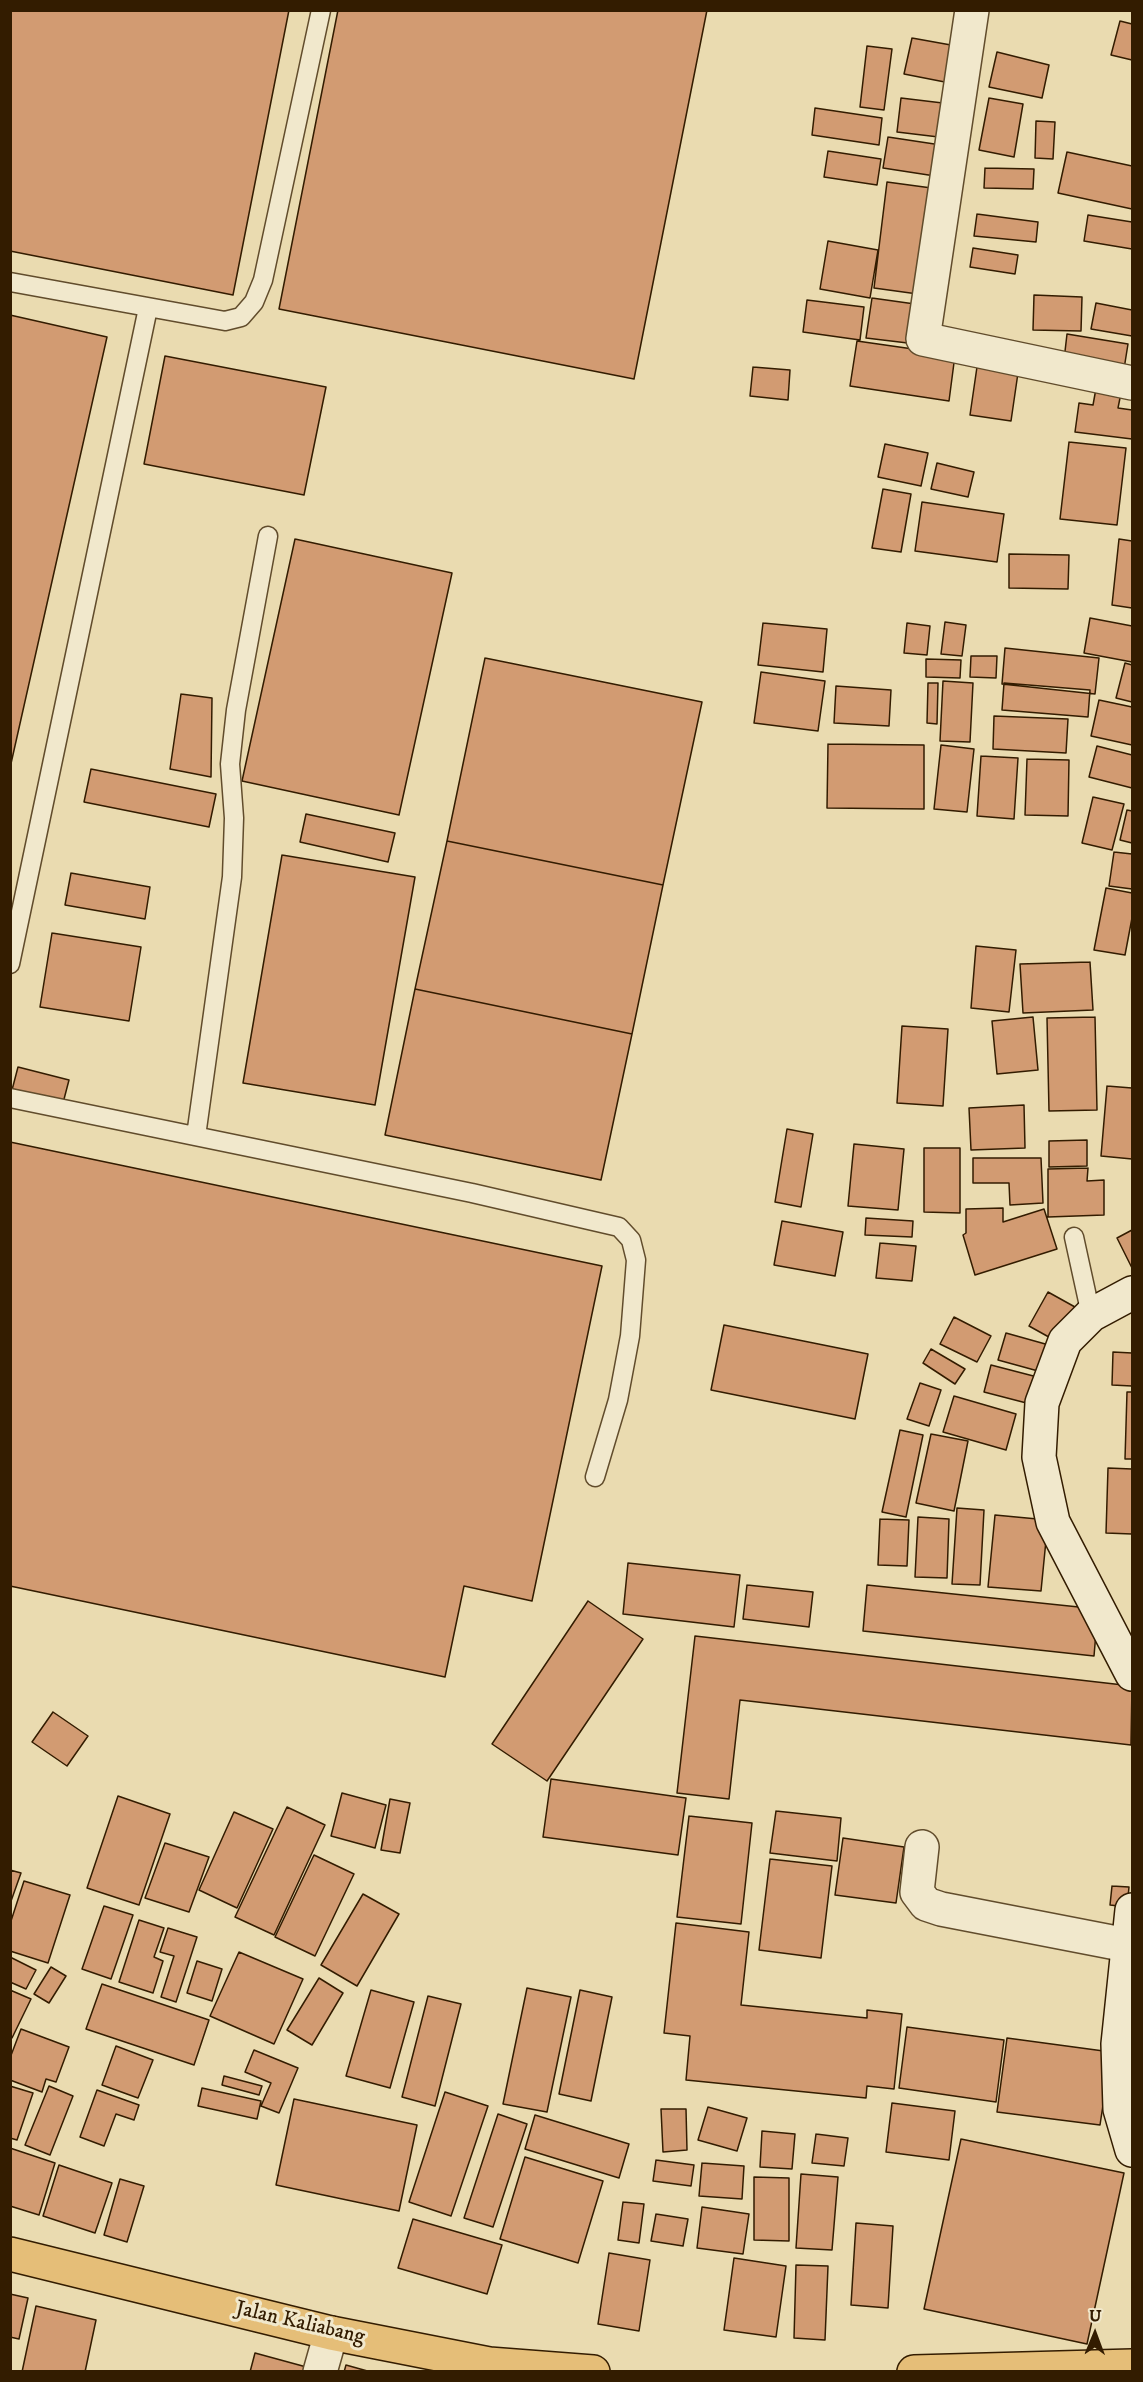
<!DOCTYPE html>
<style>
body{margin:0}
#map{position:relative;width:1143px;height:2382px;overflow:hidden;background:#eadbb0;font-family:"IM FELL DW Pica",serif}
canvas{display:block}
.frame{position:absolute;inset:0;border:12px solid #331c00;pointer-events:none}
.north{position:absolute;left:1065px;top:2304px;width:60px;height:60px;-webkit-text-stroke:4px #f1e8cc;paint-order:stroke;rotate:1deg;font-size:16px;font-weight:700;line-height:24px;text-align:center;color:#331c00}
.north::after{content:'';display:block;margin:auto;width:21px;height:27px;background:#331c00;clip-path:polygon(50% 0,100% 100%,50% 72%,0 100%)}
</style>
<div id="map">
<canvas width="1143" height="2382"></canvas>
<div class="frame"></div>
<div class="north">U</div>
</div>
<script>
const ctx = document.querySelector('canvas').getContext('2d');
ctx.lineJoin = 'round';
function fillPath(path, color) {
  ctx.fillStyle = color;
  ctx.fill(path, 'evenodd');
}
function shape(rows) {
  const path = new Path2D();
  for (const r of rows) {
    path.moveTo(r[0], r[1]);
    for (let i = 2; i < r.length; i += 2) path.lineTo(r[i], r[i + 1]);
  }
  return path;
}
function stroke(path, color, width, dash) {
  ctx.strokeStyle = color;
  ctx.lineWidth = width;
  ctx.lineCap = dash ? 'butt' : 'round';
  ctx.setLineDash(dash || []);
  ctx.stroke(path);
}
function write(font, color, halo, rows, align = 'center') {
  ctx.font = font + ' "IM FELL DW Pica",serif';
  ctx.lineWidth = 6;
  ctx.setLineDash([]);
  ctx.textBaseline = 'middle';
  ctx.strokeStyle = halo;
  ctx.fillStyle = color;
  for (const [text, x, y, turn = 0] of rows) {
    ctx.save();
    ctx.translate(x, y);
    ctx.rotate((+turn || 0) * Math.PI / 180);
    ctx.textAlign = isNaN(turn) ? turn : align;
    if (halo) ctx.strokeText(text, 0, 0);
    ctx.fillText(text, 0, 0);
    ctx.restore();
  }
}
const building = shape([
 [10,10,289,10,233,295,10,251,10,10],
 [338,10,707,10,634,379,279,309,338,10],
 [1120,21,1132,24,1132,60,1111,55,1120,21],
 [912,38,962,47,955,84,904,74,912,38],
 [867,46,892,49,884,110,860,107,867,46],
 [997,52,1049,65,1042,98,989,87,997,52],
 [901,98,951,104,947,138,897,132,901,98],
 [989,98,1023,104,1014,157,979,150,989,98],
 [815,108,882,118,879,145,812,135,815,108],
 [1036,121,1055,122,1053,159,1035,158,1036,121],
 [888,137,941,145,935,176,883,168,888,137],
 [828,151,881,159,877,185,824,177,828,151],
 [1067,152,1132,166,1132,209,1058,193,1067,152],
 [985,168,1034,169,1033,189,984,188,985,168],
 [887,182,939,189,925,295,874,288,887,182],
 [977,214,1038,222,1036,242,974,236,977,214],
 [1088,215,1132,222,1132,249,1084,241,1088,215],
 [828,241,878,250,870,298,820,289,828,241],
 [973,248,1018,255,1015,274,970,267,973,248],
 [1034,295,1082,297,1081,331,1033,330,1034,295],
 [872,298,922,305,916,344,866,338,872,298],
 [807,300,864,307,860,340,803,332,807,300],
 [1096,303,1132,310,1132,336,1091,329,1096,303],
 [10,315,107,337,10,768,10,315],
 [1067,334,1128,344,1124,369,1064,360,1067,334],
 [857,341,955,355,949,401,850,386,857,341],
 [165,356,326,387,304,495,144,464,165,356],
 [978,360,1019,366,1011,421,970,415,978,360],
 [753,367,790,370,788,400,750,396,753,367],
 [1097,383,1122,388,1118,408,1132,410,1132,439,1075,432,1079,403,1093,405,1097,383],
 [1069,442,1126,448,1117,525,1060,519,1069,442],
 [885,444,928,453,921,486,878,477,885,444],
 [937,463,974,472,968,497,931,489,937,463],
 [883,489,911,494,901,552,872,548,883,489],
 [922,502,1004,514,997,562,915,551,922,502],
 [295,539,452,573,399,815,242,781,295,539],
 [1119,539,1132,541,1132,608,1112,605,1119,539],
 [1009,554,1069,555,1068,589,1009,588,1009,554],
 [1090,618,1132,626,1132,662,1084,653,1090,618],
 [945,622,966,625,962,656,941,654,945,622],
 [763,623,827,629,823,672,758,665,763,623],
 [907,623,930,626,927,655,904,653,907,623],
 [1005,648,1099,658,1095,694,1002,684,1005,648],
 [971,656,997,656,996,678,970,677,971,656],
 [485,658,702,702,663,885,447,841,485,658],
 [926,659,961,660,960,678,926,677,926,659],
 [1125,663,1132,665,1132,702,1116,698,1125,663],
 [761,672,825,681,818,731,754,723,761,672],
 [943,681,973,683,970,742,940,741,943,681],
 [928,683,938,683,937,724,927,723,928,683],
 [1004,683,1090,690,1088,717,1002,710,1004,683],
 [836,686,891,690,889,726,834,723,836,686],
 [181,694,212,698,211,777,170,769,181,694],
 [1099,700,1132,707,1132,745,1091,736,1099,700],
 [994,716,1068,719,1066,753,993,749,994,716],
 [828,744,924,745,924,809,827,808,828,744],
 [941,745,974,749,967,812,934,809,941,745],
 [1097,746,1132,755,1132,788,1089,777,1097,746],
 [981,756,1018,758,1014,819,977,816,981,756],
 [1027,759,1069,760,1068,816,1025,815,1027,759],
 [91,769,216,794,209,827,84,802,91,769],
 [1093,797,1124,804,1112,850,1082,843,1093,797],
 [1127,810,1132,811,1132,843,1120,840,1127,810],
 [306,814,395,833,388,862,300,842,306,814],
 [447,841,663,885,632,1034,415,989,447,841],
 [1114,852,1132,854,1132,889,1109,886,1114,852],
 [282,855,415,877,375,1105,243,1083,282,855],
 [71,873,150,887,145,919,65,905,71,873],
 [1106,888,1132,893,1132,918,1125,955,1094,950,1106,888],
 [52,933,141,947,129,1021,40,1007,52,933],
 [976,946,1016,950,1009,1012,971,1008,976,946],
 [1090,962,1093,1010,1023,1013,1020,964,1090,962],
 [415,989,632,1034,601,1180,385,1135,415,989],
 [1033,1017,1038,1070,997,1074,992,1021,1033,1017],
 [1095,1017,1097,1110,1049,1111,1047,1018,1095,1017],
 [902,1026,948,1029,943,1106,897,1103,902,1026],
 [18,1067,69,1080,63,1103,12,1090,18,1067],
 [1107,1086,1132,1088,1132,1159,1101,1156,1107,1086],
 [1024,1105,1025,1148,971,1150,969,1108,1024,1105],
 [787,1129,813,1134,801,1207,775,1202,787,1129],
 [1087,1140,1087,1166,1049,1167,1049,1141,1087,1140],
 [10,1142,602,1266,532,1601,464,1586,445,1677,10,1586,10,1142],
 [854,1144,904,1149,898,1210,848,1206,854,1144],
 [924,1148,960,1148,960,1213,924,1212,924,1148],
 [973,1158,1041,1158,1043,1203,1010,1205,1009,1183,973,1183,973,1158],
 [1088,1168,1087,1181,1104,1180,1104,1215,1048,1217,1048,1169,1088,1168],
 [1003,1208,1003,1222,1044,1209,1057,1249,975,1275,963,1235,966,1233,966,1209,1003,1208],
 [866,1218,913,1221,912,1237,865,1235,866,1218],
 [782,1221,843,1232,835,1276,774,1265,782,1221],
 [1132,1230,1132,1268,1117,1238,1132,1230],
 [880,1243,916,1246,912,1281,876,1278,880,1243],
 [1048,1292,1075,1307,1056,1341,1029,1326,1048,1292],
 [954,1317,991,1336,977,1362,940,1344,954,1317],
 [724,1325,868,1354,855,1419,711,1390,724,1325],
 [1006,1333,1056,1347,1049,1374,998,1360,1006,1333],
 [931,1349,965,1369,955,1384,923,1363,931,1349],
 [1113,1352,1132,1353,1132,1386,1112,1385,1113,1352],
 [991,1365,1045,1379,1038,1406,984,1392,991,1365],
 [920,1383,941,1390,929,1426,907,1419,920,1383],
 [1127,1392,1132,1392,1132,1459,1125,1459,1127,1392],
 [954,1396,1016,1414,1006,1450,943,1432,954,1396],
 [900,1430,923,1435,906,1517,882,1512,900,1430],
 [931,1434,968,1441,954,1511,916,1503,931,1434],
 [1108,1468,1132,1469,1132,1534,1106,1533,1108,1468],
 [957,1508,984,1510,980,1585,952,1584,957,1508],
 [995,1515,1048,1520,1041,1591,988,1587,995,1515],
 [918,1517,949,1519,947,1578,915,1577,918,1517],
 [880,1519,909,1520,907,1566,878,1565,880,1519],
 [628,1563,740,1575,734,1627,623,1614,628,1563],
 [747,1585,813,1592,809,1627,743,1619,747,1585],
 [867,1585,1098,1609,1094,1656,863,1631,867,1585],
 [588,1601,643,1639,547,1781,492,1744,588,1601],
 [695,1636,1132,1686,1131,1745,740,1700,729,1799,677,1793,695,1636],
 [53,1712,88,1736,67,1766,32,1742,53,1712],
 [551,1779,686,1798,678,1855,543,1837,551,1779],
 [342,1793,386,1805,375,1848,331,1836,342,1793],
 [118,1796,170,1814,139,1905,87,1888,118,1796],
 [390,1799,410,1803,400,1853,381,1850,390,1799],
 [287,1807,325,1825,274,1935,235,1917,287,1807],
 [776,1811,841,1818,837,1861,770,1853,776,1811],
 [234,1812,273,1829,237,1908,199,1890,234,1812],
 [689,1816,752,1823,741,1924,677,1917,689,1816],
 [843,1838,904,1847,896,1903,835,1895,843,1838],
 [165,1843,209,1857,189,1912,145,1898,165,1843],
 [314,1855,354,1874,315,1956,275,1937,314,1855],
 [770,1859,832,1866,821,1958,759,1950,770,1859],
 [10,1870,21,1873,10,1904,10,1870],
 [24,1881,70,1895,48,1963,10,1951,10,1924,24,1881],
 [1112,1886,1129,1887,1127,1907,1110,1905,1112,1886],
 [363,1894,399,1914,357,1986,321,1965,363,1894],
 [104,1906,133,1915,111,1979,82,1969,104,1906],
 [139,1920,164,1928,154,1957,163,1961,153,1993,119,1982,139,1920],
 [676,1923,749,1932,741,2005,867,2018,867,2010,902,2014,894,2089,867,2086,866,2098,686,2080,690,2036,664,2033,676,1923],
 [168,1928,197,1937,176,2002,161,1997,174,1956,160,1952,168,1928],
 [239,1952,303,1979,274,2044,210,2016,239,1952],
 [10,1957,36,1970,26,1989,10,1982,10,1957],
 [197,1961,222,1969,212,2001,187,1993,197,1961],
 [51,1967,66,1976,49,2003,34,1994,51,1967],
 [319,1978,343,1993,312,2045,287,2030,319,1978],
 [102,1984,209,2020,194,2065,86,2029,102,1984],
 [527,1988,571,1997,547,2112,503,2104,527,1988],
 [10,1990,31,1999,12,2038,10,2037,10,1990],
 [371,1990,414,2002,390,2088,346,2076,371,1990],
 [580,1990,612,1997,591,2101,559,2094,580,1990],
 [428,1996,461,2004,435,2106,402,2097,428,1996],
 [907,2027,1004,2040,996,2102,899,2088,907,2027],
 [21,2029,69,2047,56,2082,46,2079,42,2092,10,2080,10,2058,21,2029],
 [1007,2038,1111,2052,1100,2125,997,2112,1007,2038],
 [116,2046,153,2060,138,2098,102,2085,116,2046],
 [254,2050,298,2068,279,2113,261,2106,271,2083,245,2072,254,2050],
 [224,2076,262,2086,259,2095,222,2085,224,2076],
 [10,2086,33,2093,17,2140,10,2138,10,2086],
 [49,2086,73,2096,50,2155,25,2145,49,2086],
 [202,2088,261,2101,257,2119,198,2106,202,2088],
 [97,2090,139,2105,134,2120,116,2114,104,2146,80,2137,97,2090],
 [445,2092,488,2106,451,2216,409,2202,445,2092],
 [294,2099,417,2125,399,2211,276,2185,294,2099],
 [892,2103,955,2111,949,2160,886,2152,892,2103],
 [708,2107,747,2118,737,2151,698,2140,708,2107],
 [661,2109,686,2109,687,2150,663,2152,661,2109],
 [498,2114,527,2124,493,2227,464,2218,498,2114],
 [535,2115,629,2144,619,2178,525,2149,535,2115],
 [762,2131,795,2134,792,2169,760,2167,762,2131],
 [816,2134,848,2138,844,2166,812,2163,816,2134],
 [961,2139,1124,2173,1087,2344,924,2309,961,2139],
 [10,2148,55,2163,39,2215,10,2206,10,2148],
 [525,2157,603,2181,578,2263,500,2239,525,2157],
 [656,2160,694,2165,691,2186,653,2181,656,2160],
 [702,2163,744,2166,742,2199,699,2196,702,2163],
 [59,2165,112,2183,95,2233,43,2216,59,2165],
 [801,2174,838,2177,832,2250,796,2248,801,2174],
 [754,2177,789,2178,789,2241,754,2240,754,2177],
 [120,2179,144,2186,127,2242,104,2235,120,2179],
 [623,2202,644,2204,639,2243,618,2240,623,2202],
 [702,2207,749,2214,743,2254,697,2248,702,2207],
 [656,2214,688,2219,683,2246,651,2241,656,2214],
 [413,2219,502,2245,487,2294,398,2268,413,2219],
 [856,2223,893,2226,888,2308,851,2305,856,2223],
 [609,2253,650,2260,639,2331,598,2324,609,2253],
 [734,2258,786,2266,776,2337,724,2330,734,2258],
 [796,2265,828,2266,825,2340,794,2338,796,2265],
 [10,2294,28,2298,19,2339,10,2337,10,2294],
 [36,2306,96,2320,85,2372,22,2372,36,2306],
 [255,2353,310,2368,309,2372,250,2372,255,2353],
 [346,2365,371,2372,344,2372,346,2365]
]);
const lane = shape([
 [10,282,225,321,241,317,254,302,263,280,321,10],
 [10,964,148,308],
 [10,1098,472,1193,619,1227,631,1240,636,1260,630,1336,618,1400,595,1477],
 [196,1136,232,877,234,818,230,764,236,710,268,536],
 [1074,1237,1091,1315]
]);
const street = shape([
 [972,10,923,339,1132,383],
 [922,1847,917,1892,926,1904,941,1909,1132,1946],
 [320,2372,331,2333]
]);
const secondary = shape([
 [1132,1293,1091,1315,1065,1341,1042,1403,1039,1457,1053,1522,1132,1674],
 [1132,1910,1118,2044,1120,2109,1132,2150]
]);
const primary = shape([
 [10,2254,331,2333,489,2364,593,2372],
 [914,2372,1132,2366]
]);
const streetNames = [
 ["Jalan Kaliabang",300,2324,13]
];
fillPath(building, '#d29b72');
stroke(building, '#331c00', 1.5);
stroke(lane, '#614c2c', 21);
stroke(street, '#614c2c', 36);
stroke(secondary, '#331c00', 36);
stroke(primary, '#331c00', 36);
stroke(lane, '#f1e8cc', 18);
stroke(street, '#f1e8cc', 33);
stroke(secondary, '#f1e8cc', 33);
stroke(primary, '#e5be78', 33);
write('21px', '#331c00', '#f1e8cc', streetNames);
</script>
